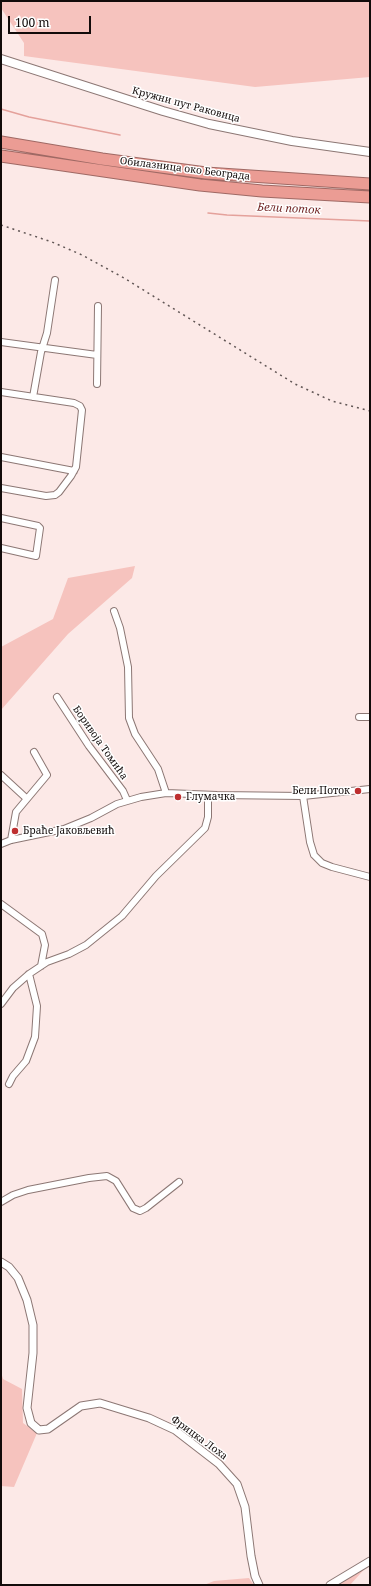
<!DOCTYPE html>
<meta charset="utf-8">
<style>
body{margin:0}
#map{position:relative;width:371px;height:1586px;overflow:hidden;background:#fce9e7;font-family:"Noto Serif",serif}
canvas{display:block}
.frame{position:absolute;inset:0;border:2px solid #120b0a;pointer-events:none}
.scale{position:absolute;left:8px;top:16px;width:83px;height:18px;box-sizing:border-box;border:2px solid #120b0a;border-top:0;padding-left:5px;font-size:12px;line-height:14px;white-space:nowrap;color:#120b0a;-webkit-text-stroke:3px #fff;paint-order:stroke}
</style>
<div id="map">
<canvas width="371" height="1586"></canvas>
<div class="frame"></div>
<div class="scale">100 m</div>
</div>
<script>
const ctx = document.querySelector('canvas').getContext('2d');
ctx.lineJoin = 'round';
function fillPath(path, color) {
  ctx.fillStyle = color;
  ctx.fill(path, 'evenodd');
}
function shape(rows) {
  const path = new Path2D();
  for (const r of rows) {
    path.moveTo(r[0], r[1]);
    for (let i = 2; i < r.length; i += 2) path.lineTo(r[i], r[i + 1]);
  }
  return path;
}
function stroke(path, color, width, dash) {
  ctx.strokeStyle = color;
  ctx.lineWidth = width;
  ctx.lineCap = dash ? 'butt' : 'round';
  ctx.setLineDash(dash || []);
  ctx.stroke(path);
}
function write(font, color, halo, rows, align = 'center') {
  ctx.font = font + ' "Noto Serif",serif';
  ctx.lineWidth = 3;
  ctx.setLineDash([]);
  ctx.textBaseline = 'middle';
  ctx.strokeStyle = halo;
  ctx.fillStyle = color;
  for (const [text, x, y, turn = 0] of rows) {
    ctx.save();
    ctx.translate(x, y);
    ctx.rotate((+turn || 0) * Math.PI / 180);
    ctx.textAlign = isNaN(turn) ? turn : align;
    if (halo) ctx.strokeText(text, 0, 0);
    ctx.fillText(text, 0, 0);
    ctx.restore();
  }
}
const green = shape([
 [1,1,370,1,370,77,255,87,24,56,24,43,1,8],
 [135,566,132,578,68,634,1,710,1,647,53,619,68,578],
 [1,1372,3,1379,22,1389,23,1423,37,1433,14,1487,1,1486],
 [370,1563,350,1585,339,1585,344,1581],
 [249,1578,254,1585,204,1585,214,1581]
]);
const stream = shape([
 [1,109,29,117,120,135],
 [208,213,227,215,370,221]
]);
const minor = shape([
 [1,342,97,355],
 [97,384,98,306],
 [1,392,74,403,80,406,82,410,76,467,71,476,59,492,55,495,46,496,1,488],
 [33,397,41,352,47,333,55,280],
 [1,457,74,471],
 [1,518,38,526,40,528,36,556,1,548],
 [114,611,120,628,128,667,129,718,135,734,158,769,166,793],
 [57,697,89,746,123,791,127,800],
 [359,717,370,717],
 [1,775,26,798],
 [303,796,310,842,314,855,322,863,332,867,370,877],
 [11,840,16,812,47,775,34,752],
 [1,844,11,840,64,829,91,818,117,804,141,797,166,793,217,795,303,796,370,789],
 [1,904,42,934,45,945,41,966],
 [1,1004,13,988,29,974,47,962,69,954,86,945,122,916,156,876,205,828,208,817,208,795],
 [9,1084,13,1076,26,1061,35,1037,37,1006,29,974],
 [1,1202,13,1195,28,1190,89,1178,107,1176,116,1181,133,1208,140,1211,146,1208,179,1182]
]);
const tertiary = shape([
 [1,1262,9,1267,18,1278,27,1300,33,1325,33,1353,27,1408,31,1423,39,1430,48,1429,81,1406,100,1403,149,1418,175,1430,219,1464,237,1484,245,1507,251,1556,255,1576,259,1585],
 [330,1585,370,1561]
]);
const secondary = shape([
 [1,59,163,111,209,124,292,141,370,152]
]);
const motorway = shape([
 [1,142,102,159,206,173,370,184],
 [1,156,200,185,262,191,370,197]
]);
const rail = shape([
 [1,225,52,242,82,255,124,278,295,384,332,401,370,411]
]);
const markers = [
 [358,791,4,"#be2f30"],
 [178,797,4,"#be2f30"],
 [15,831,4,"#be2f30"]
];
const streetNames = [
 ["Кружни пут Раковица",186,105,15],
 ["Обилазница око Београда",185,169,7],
 ["Боривоја Томића",100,743,55],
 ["Фрицка Лоха",199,1438,36]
];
const poiNames = [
 ["Бели Поток",350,791,"right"],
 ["Глумачка",186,797],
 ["Браће Јаковљевић",23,831]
];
const waterNames = [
 ["Бели поток",289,209,3]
];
fillPath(green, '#f6c3be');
stroke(stream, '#e4a19b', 1.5);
stroke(minor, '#8c7774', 8);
stroke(tertiary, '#8c7774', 9);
stroke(secondary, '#8c7774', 10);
stroke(motorway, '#9f6964', 13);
stroke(minor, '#fff', 6);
stroke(tertiary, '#fff', 7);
stroke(secondary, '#fff', 8);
stroke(motorway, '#eb9c94', 11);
stroke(rail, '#615655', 1.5, [2, 4]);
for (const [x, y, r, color] of markers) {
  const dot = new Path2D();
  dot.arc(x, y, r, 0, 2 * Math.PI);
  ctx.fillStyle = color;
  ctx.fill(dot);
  stroke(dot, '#fff', 1.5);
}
write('10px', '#120b0a', '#fff', streetNames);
write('10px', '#120b0a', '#fff', poiNames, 'left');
write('italic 11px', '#6d1f1e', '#fff', waterNames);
</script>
